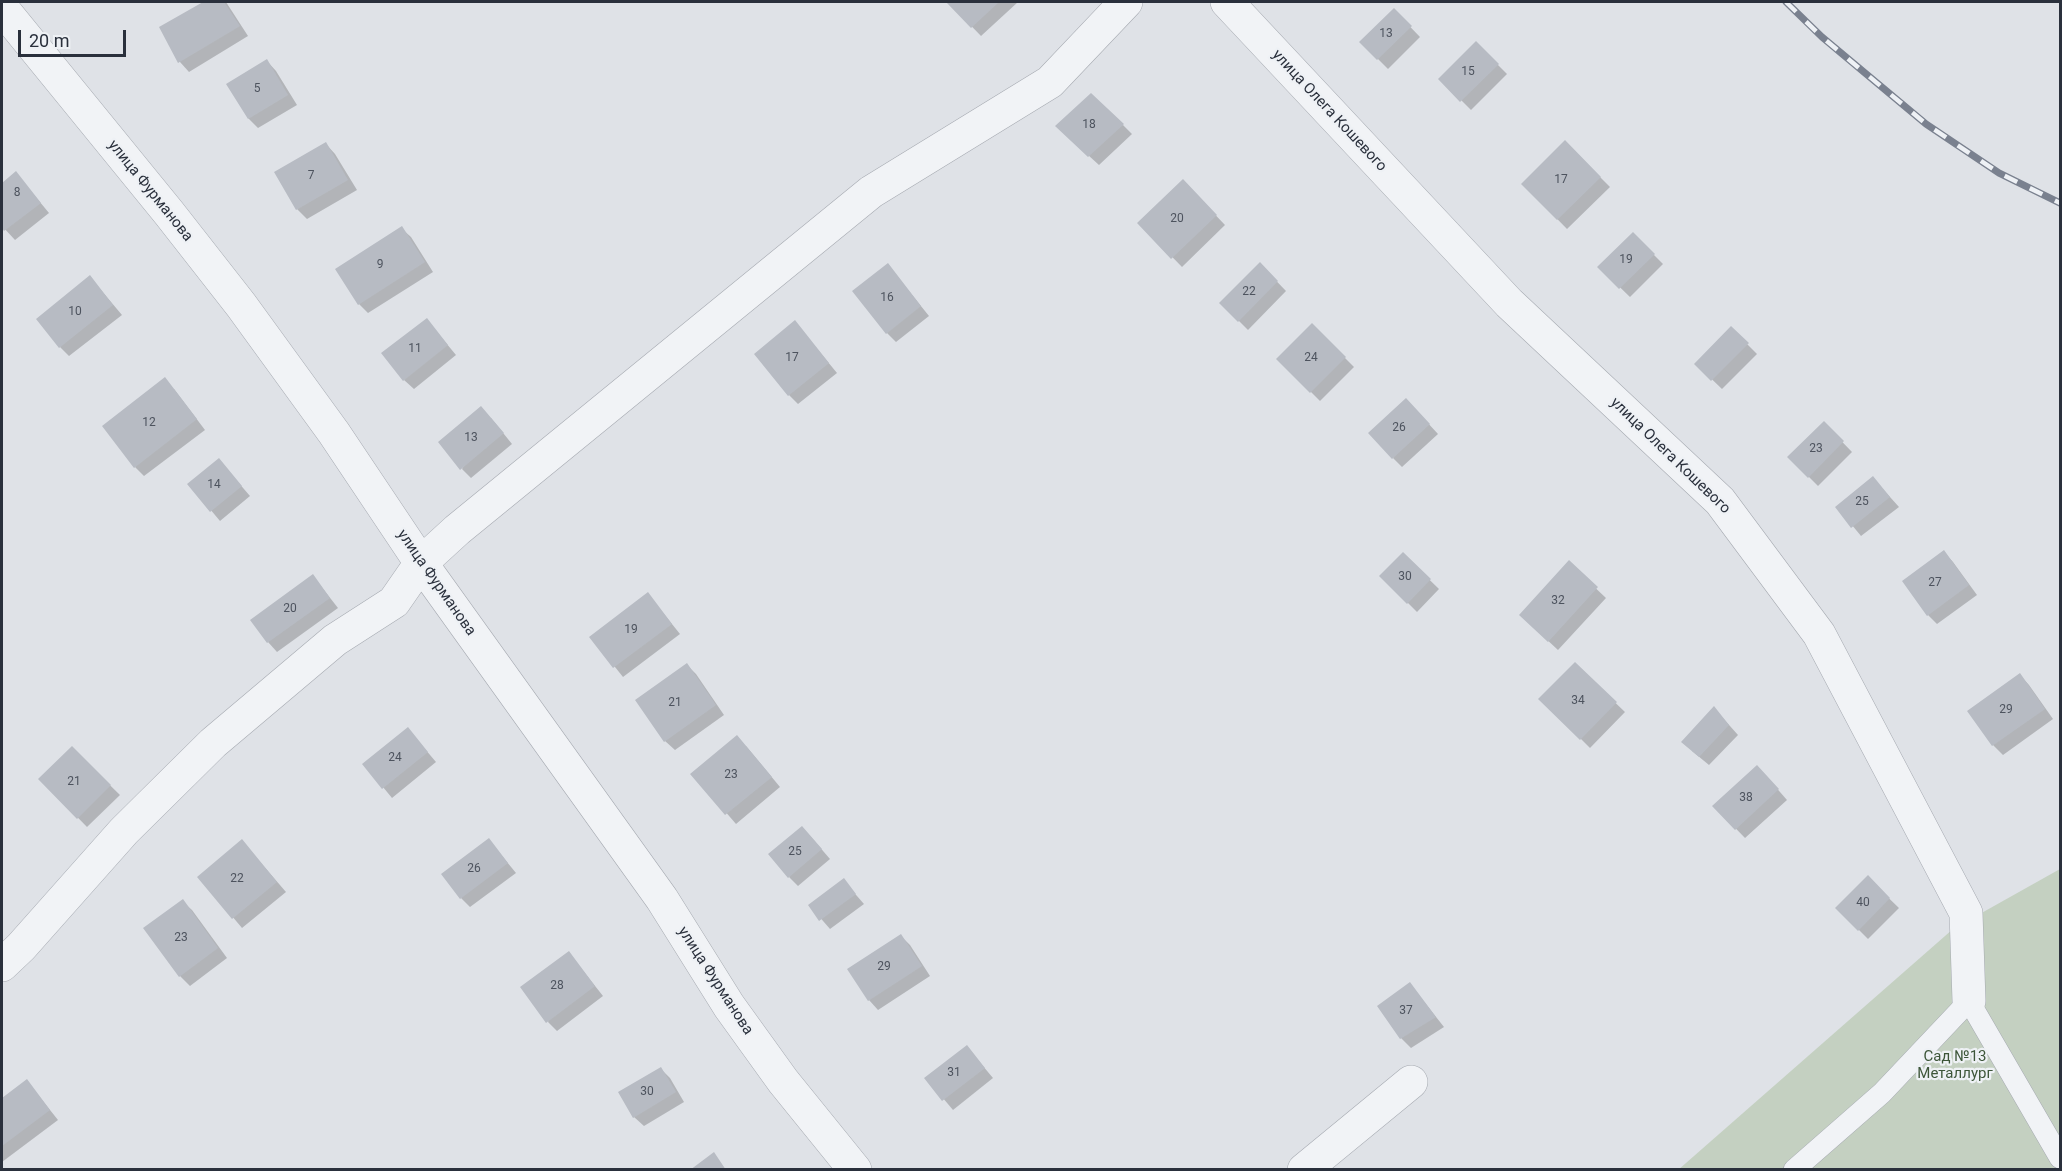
<!DOCTYPE html>
<meta charset="utf-8">
<style>
body{margin:0}
#map{position:relative;width:2062px;height:1171px;overflow:hidden;background:#dfe2e7;font-family:Roboto,sans-serif}
canvas{display:block}
.frame{position:absolute;inset:0;border:3px solid #2a303c;pointer-events:none}
.scale{position:absolute;left:18px;top:30px;width:108px;height:27px;box-sizing:border-box;border:3px solid #2a303c;border-top:0;padding-left:8px;font-size:18px;line-height:21px;white-space:nowrap;color:#2a303c;-webkit-text-stroke:4px #eef1f5;paint-order:stroke}
</style>
<div id="map">
<canvas width="2062" height="1171"></canvas>
<div class="frame"></div>
<div class="scale">20 m</div>
</div>
<script>
const ctx = document.querySelector('canvas').getContext('2d');
ctx.lineJoin = 'round';
function fillPath(path, color) {
  ctx.fillStyle = color;
  ctx.fill(path, 'evenodd');
}
function shape(rows) {
  const path = new Path2D();
  for (const r of rows) {
    path.moveTo(r[0], r[1]);
    for (let i = 2; i < r.length; i += 2) path.lineTo(r[i], r[i + 1]);
  }
  return path;
}
function stroke(path, color, width, dash) {
  ctx.strokeStyle = color;
  ctx.lineWidth = width;
  ctx.lineCap = dash ? 'butt' : 'round';
  ctx.setLineDash(dash || []);
  ctx.stroke(path);
}
function write(font, color, halo, rows, align = 'center') {
  ctx.font = font + ' Roboto,sans-serif';
  ctx.lineWidth = 4.5;
  ctx.setLineDash([]);
  ctx.textBaseline = 'middle';
  ctx.strokeStyle = halo;
  ctx.fillStyle = color;
  for (const [text, x, y, turn = 0] of rows) {
    ctx.save();
    ctx.translate(x, y);
    ctx.rotate((+turn || 0) * Math.PI / 180);
    ctx.textAlign = isNaN(turn) ? turn : align;
    if (halo) ctx.strokeText(text, 0, 0);
    ctx.fillText(text, 0, 0);
    ctx.restore();
  }
}
const green = shape([
 [2060,869,2060,1169,1678,1170,1953,929]
]);
const shadow = shape([
 [206,2,226,2,248,36,189,72,180,62,161,28],
 [948,2,1018,2,981,36],
 [1394,10,1420,37,1388,69,1361,42],
 [1476,43,1507,74,1471,110,1440,79],
 [267,61,276,71,297,105,258,128,249,119,228,84],
 [1123,125,1132,134,1099,165,1066,135],
 [1565,142,1610,187,1567,229,1523,184],
 [326,144,335,154,357,190,307,219,297,209],
 [16,173,49,213,15,240,2,226,2,185],
 [1183,181,1225,225,1182,267,1139,223],
 [401,228,411,237,433,272,368,313,359,304],
 [1633,234,1663,264,1630,297,1599,267],
 [1260,264,1286,291,1248,330,1221,303],
 [888,265,929,316,896,342,887,333],
 [90,277,122,315,69,356,60,347],
 [427,320,456,355,414,389,404,380],
 [795,322,837,373,798,404,789,395],
 [1312,325,1354,367,1320,401,1278,359],
 [1731,328,1757,354,1722,389,1696,364],
 [174,389,205,430,144,476,135,467],
 [1415,409,1438,434,1402,467,1393,458],
 [491,418,512,444,471,478,462,469],
 [1824,423,1852,452,1818,486,1789,457],
 [219,460,250,496,220,521,189,484],
 [1873,478,1899,507,1861,536,1837,507],
 [1944,552,1953,562,1977,595,1937,624,1928,615],
 [1403,554,1439,589,1417,612,1381,576],
 [1569,563,1606,598,1558,650,1530,624],
 [313,576,338,608,277,652,268,642],
 [648,594,680,634,623,677,591,637],
 [1575,664,1625,712,1590,748,1541,699],
 [687,665,696,674,724,715,675,750,665,741],
 [2020,675,2029,685,2053,719,2003,755,1993,745,1969,711],
 [1714,708,1738,735,1709,765,1692,751],
 [408,729,436,762,392,798,364,764],
 [746,746,780,787,736,824,693,774],
 [72,748,120,795,87,827,40,779],
 [1766,776,1787,800,1745,838,1714,806],
 [811,837,830,859,798,886,789,877],
 [489,840,516,873,470,907,461,898],
 [242,841,286,892,242,928,199,877],
 [1868,878,1899,908,1868,939,1837,908],
 [843,880,864,904,830,929,810,906],
 [182,901,192,910,227,958,190,986,180,976,145,928],
 [901,936,910,945,930,976,878,1010,869,1000],
 [569,953,603,996,557,1031,548,1022],
 [1410,984,1444,1027,1411,1048,1401,1038,1379,1006],
 [967,1047,993,1078,953,1110,926,1078],
 [661,1069,670,1078,684,1102,644,1126,634,1117],
 [27,1081,58,1120,2,1162,2,1100]
]);
const building = shape([
 [203,2,224,2,240,26,178,63,159,27],
 [946,2,999,2,971,28],
 [1394,8,1412,26,1377,60,1359,42],
 [1476,41,1499,64,1460,102,1438,79],
 [267,59,288,95,248,119,226,84],
 [1091,93,1124,124,1088,157,1055,126],
 [1565,140,1601,177,1557,220,1521,184],
 [326,142,348,180,296,210,274,172],
 [16,171,41,203,4,231,2,228,2,183],
 [1183,179,1217,215,1171,259,1137,223],
 [402,226,425,262,358,305,335,269],
 [1633,232,1655,254,1619,289,1597,267],
 [1260,262,1278,281,1238,322,1219,303],
 [888,263,921,306,886,334,852,291],
 [90,275,113,305,59,348,36,319],
 [427,318,448,345,403,381,381,353],
 [795,320,829,363,788,396,754,354],
 [1312,323,1346,357,1310,393,1276,359],
 [1731,326,1749,343,1711,381,1694,364],
 [165,377,197,419,134,468,102,426],
 [1406,398,1430,424,1392,459,1368,433],
 [481,406,504,433,460,470,438,442],
 [1824,421,1844,441,1808,478,1787,457],
 [219,458,242,486,210,512,187,484],
 [1873,476,1890,497,1851,528,1835,507],
 [1944,550,1969,585,1927,616,1902,581],
 [1403,552,1431,579,1407,604,1379,576],
 [1569,560,1598,587,1548,642,1519,615],
 [313,574,330,598,267,643,250,620],
 [648,592,672,624,613,668,589,637],
 [1575,662,1617,702,1580,740,1538,699],
 [687,663,716,705,664,742,635,700],
 [2020,673,2045,709,1992,746,1967,711],
 [1714,706,1729,725,1699,757,1681,742],
 [408,727,428,752,382,789,362,764],
 [737,735,772,777,725,815,690,774],
 [72,746,111,785,77,819,38,779],
 [1757,765,1779,789,1735,830,1712,806],
 [802,826,822,849,788,878,768,854],
 [489,838,508,863,460,899,441,874],
 [242,839,277,882,232,919,197,877],
 [1868,875,1890,898,1858,931,1835,908],
 [844,878,856,894,819,921,808,905],
 [183,899,218,948,179,977,143,928],
 [901,934,922,966,868,1001,847,969],
 [569,951,595,986,546,1023,520,987],
 [1410,982,1436,1017,1400,1039,1377,1006],
 [967,1045,985,1068,942,1101,924,1078],
 [661,1067,676,1092,633,1118,618,1092],
 [27,1079,50,1110,2,1146,2,1098],
 [714,1152,726,1170,690,1170]
]);
const lane = shape([
 [1794,1170,1882,1093,1969,1001,2060,1158]
]);
const street = shape([
 [1227,2,1509,303,1720,501,1819,634,1966,913,1969,1001],
 [2,8,169,213,241,305,334,433,421,563,662,899,729,1006,783,1081,855,1170],
 [2,965,21,947,124,831,213,743,335,640,394,602,421,563,457,530,871,192,1050,82,1126,2],
 [1304,1170,1411,1082]
]);
const rail = shape([
 [1786,2,1822,37,1926,124,1999,173,2060,203]
]);
const numberNames = [
 ["13",1386,34],
 ["15",1468,72],
 ["5",257,89],
 ["18",1089,125],
 ["7",311,176],
 ["17",1561,180],
 ["8",17,193],
 ["20",1177,219],
 ["19",1626,260],
 ["9",380,265],
 ["22",1249,292],
 ["16",887,298],
 ["10",75,312],
 ["11",415,349],
 ["17",792,358],
 ["24",1311,358],
 ["12",149,423],
 ["26",1399,428],
 ["13",471,438],
 ["23",1816,449],
 ["14",214,485],
 ["25",1862,502],
 ["30",1405,577],
 ["27",1935,583],
 ["32",1558,601],
 ["20",290,609],
 ["19",631,630],
 ["34",1578,701],
 ["21",675,703],
 ["29",2006,710],
 ["24",395,758],
 ["23",731,775],
 ["21",74,782],
 ["38",1746,798],
 ["25",795,852],
 ["26",474,869],
 ["22",237,879],
 ["40",1863,903],
 ["23",181,938],
 ["29",884,967],
 ["28",557,986],
 ["37",1406,1011],
 ["31",954,1073],
 ["30",647,1092]
];
const streetNames = [
 ["улица Олега Кошевого",1329,111,47],
 ["улица Фурманова",150,191,51],
 ["улица Олега Кошевого",1670,456,44],
 ["улица Фурманова",436,583,55],
 ["улица Фурманова",715,981,57]
];
const parkNames = [
 ["Сад №13",1955,1057],
 ["Металлург",1955,1074]
];
fillPath(green, '#c4d0c1');
fillPath(shadow, '#0003');
fillPath(building, '#b7bbc3');
stroke(lane, '#a5a9b0', 22);
stroke(street, '#a5a9b0', 34);
stroke(lane, '#f1f3f6', 21);
stroke(street, '#f1f3f6', 33);
stroke(rail, '#7a818f', 7);
stroke(rail, '#eef1f5', 4.5, [14]);
write('12px', '#4d535e', null, numberNames);
write('15px', '#2a303c', '#eef1f5', streetNames);
write('15px', '#3d5639', '#eef1f5', parkNames);
</script>
